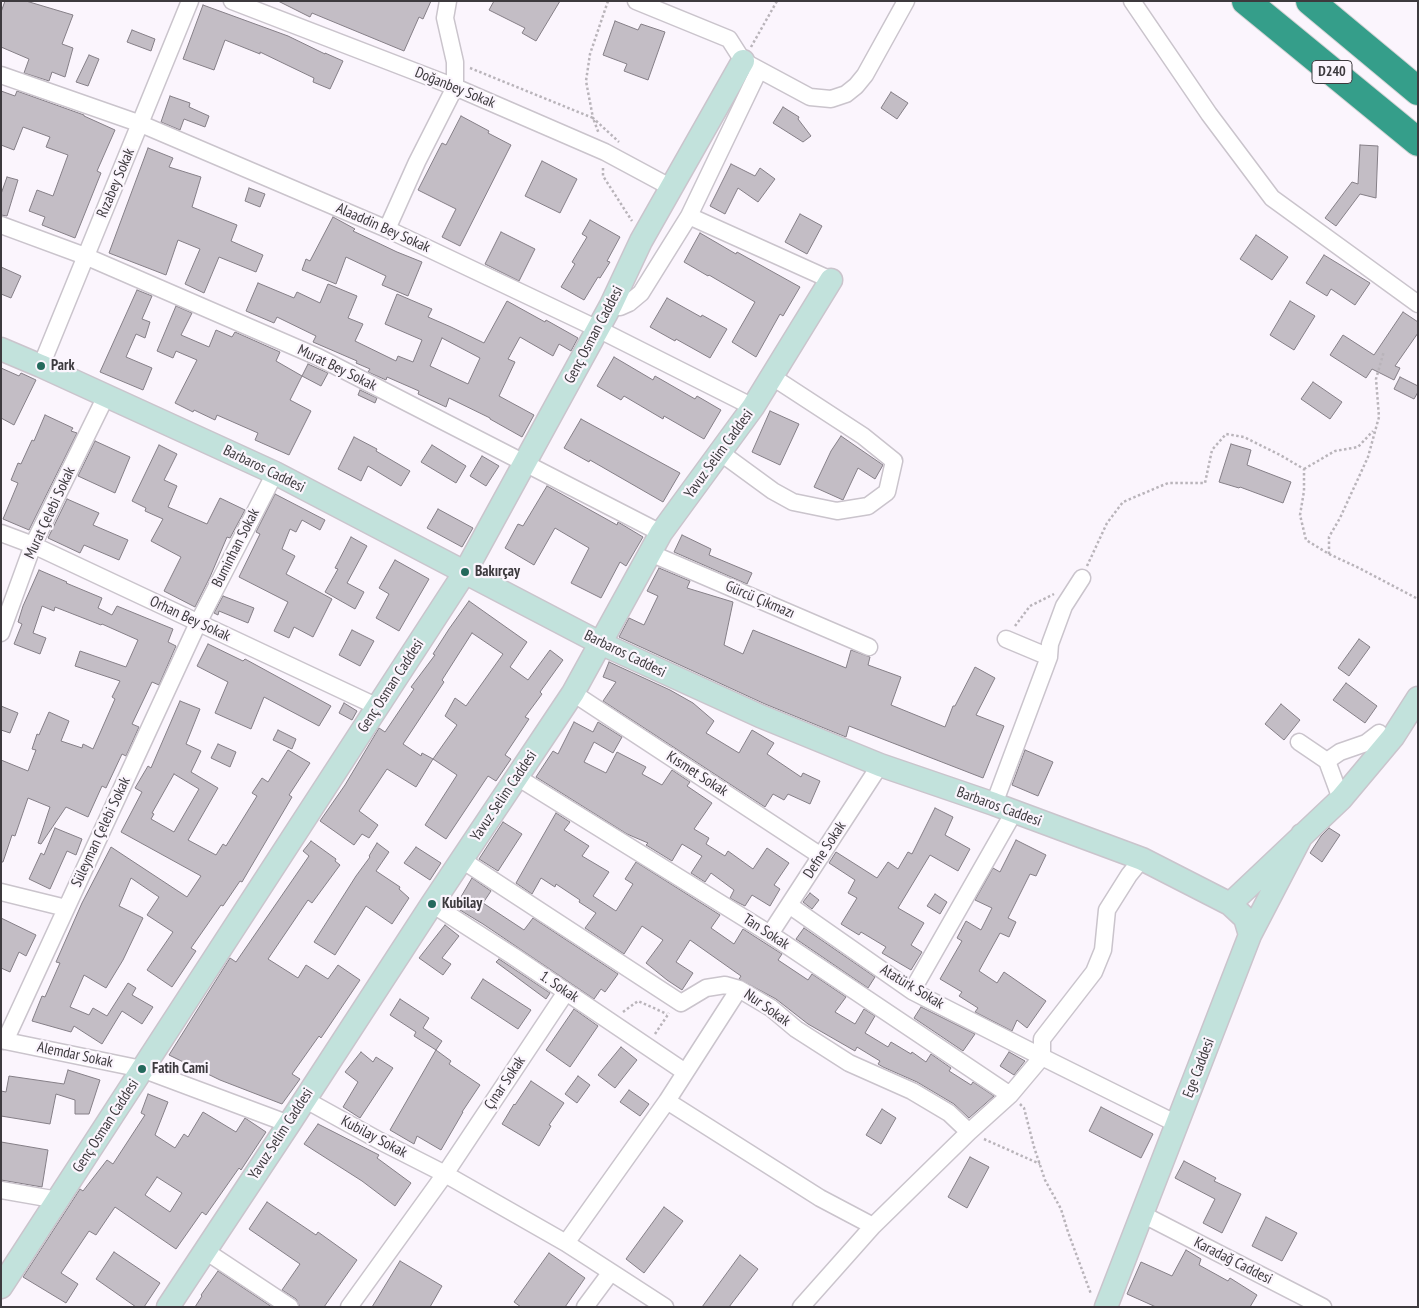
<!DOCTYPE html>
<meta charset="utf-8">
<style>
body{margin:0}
#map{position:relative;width:1419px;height:1308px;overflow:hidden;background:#fbf5fd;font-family:"PT Sans Narrow",sans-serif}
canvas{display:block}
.frame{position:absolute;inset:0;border:2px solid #3d3a3e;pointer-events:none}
</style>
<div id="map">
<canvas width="1419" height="1308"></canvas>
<div class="frame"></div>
</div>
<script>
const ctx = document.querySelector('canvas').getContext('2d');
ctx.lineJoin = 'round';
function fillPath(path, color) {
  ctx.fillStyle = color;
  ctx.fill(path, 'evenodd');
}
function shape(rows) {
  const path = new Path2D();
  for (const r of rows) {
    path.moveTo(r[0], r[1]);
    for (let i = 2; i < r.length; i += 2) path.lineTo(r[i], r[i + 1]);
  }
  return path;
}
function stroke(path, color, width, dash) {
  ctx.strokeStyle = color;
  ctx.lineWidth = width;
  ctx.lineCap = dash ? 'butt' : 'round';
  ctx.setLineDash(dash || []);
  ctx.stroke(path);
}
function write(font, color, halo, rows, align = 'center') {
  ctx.font = font + ' "PT Sans Narrow",sans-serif';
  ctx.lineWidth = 4.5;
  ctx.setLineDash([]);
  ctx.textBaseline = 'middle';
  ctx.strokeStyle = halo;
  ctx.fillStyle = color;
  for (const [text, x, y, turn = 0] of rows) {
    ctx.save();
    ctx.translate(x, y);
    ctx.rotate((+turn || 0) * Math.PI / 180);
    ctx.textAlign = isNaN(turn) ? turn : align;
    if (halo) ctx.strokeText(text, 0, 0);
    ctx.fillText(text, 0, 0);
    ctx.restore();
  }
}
const building = shape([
 [5,1,26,1,73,15,62,44,73,48,65,77,52,72,49,81,24,73,29,59,1,47,1,12,5,1],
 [278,1,431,1,423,19,419,17,404,51,312,13,310,17,278,1],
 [494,1,560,1,536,41,522,33,525,28,489,10,494,1],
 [203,5,288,36,325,54,325,53,343,61,330,89,313,82,314,78,260,52,260,54,225,40,214,70,183,59,203,5],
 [615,21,638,30,641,24,665,32,648,80,624,71,627,64,603,55,615,21],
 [132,30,155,39,151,51,127,42,132,30],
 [89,55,99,59,88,86,76,82,89,55],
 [1,91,15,96,17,91,84,115,84,116,115,130,97,171,101,173,75,238,42,225,45,217,29,211,37,190,53,196,68,155,46,147,50,137,23,127,14,150,1,145,1,91],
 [891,92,908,103,897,119,881,108,891,92],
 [170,96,190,103,189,107,209,116,205,127,184,119,180,130,161,122,170,96],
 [783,107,799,117,798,119,811,136,803,142,773,123,783,107],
 [461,116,489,131,488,133,511,145,460,246,442,237,456,209,418,190,442,143,446,145,461,116],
 [1360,145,1378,146,1376,198,1360,194,1336,226,1325,218,1352,182,1358,184,1360,145],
 [148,148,173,158,169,167,201,177,192,207,237,225,231,241,263,255,256,272,219,257,204,293,185,284,200,249,178,240,166,275,109,253,148,148],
 [542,161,577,179,560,213,525,196,542,161],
 [731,164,755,176,760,168,775,179,758,202,738,188,725,214,710,206,731,164],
 [7,177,18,180,7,216,1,215,1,194,7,177],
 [249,188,265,194,260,207,245,201,249,188],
 [800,214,822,226,807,254,785,242,800,214],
 [333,217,355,229,353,231,397,252,422,262,408,296,382,285,386,276,346,257,336,284,302,270,306,259,310,261,333,217],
 [590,220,620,237,607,261,610,262,600,278,598,277,584,300,561,287,575,264,572,262,587,237,582,234,590,220],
 [501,232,535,249,519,281,485,264,501,232],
 [700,233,736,254,737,252,800,287,783,316,780,314,756,357,732,342,755,302,709,275,708,276,684,262,700,233],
 [1256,235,1288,257,1272,280,1240,259,1256,235],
 [1324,255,1370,283,1355,305,1331,289,1327,296,1306,283,1324,255],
 [1,267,21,276,11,298,1,294,1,267],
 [258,283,294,298,297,292,320,303,328,284,357,296,348,318,363,324,355,341,396,361,398,356,413,362,422,340,385,324,397,294,432,309,428,317,451,327,484,343,507,301,545,322,546,320,578,338,571,351,559,344,553,356,520,337,508,359,515,362,499,396,534,415,522,437,490,419,490,418,449,398,446,407,418,394,419,391,387,377,386,380,368,372,370,369,356,363,357,361,313,342,316,336,277,317,274,323,246,311,258,283],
 [442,338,480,358,468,384,430,366,442,338],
 [137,290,152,296,142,319,150,322,145,338,136,334,126,357,152,368,143,390,100,372,137,290],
 [667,298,701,317,702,315,727,329,710,358,676,339,675,341,650,327,667,298],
 [1290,301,1315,316,1294,350,1270,335,1290,301],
 [176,306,192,313,181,335,209,347,216,330,232,337,235,332,280,352,276,361,302,376,290,400,311,411,289,455,255,440,258,433,217,415,215,420,194,410,193,412,175,403,197,360,176,351,173,358,157,351,176,306],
 [1403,312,1418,322,1418,333,1395,366,1400,368,1394,380,1372,369,1366,378,1330,355,1343,335,1374,355,1403,312],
 [614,357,653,380,655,376,695,399,697,396,721,410,704,439,664,416,663,419,624,396,621,400,597,386,614,357],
 [308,364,328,373,321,386,302,376,308,364],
 [1,368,19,376,21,373,36,380,14,425,1,418,1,368],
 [1400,377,1418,386,1418,392,1414,399,1394,389,1400,377],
 [1313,382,1342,402,1330,419,1301,399,1313,382],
 [360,390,377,398,375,403,358,395,360,390],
 [770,411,799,424,780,465,752,452,770,411],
 [45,415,73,428,71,431,77,433,29,530,3,519,18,483,11,480,18,463,21,464,32,440,34,441,45,415],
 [581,419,680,473,663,502,590,460,589,462,564,448,581,419],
 [841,436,883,465,875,479,858,468,843,500,814,487,831,451,841,436],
 [354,437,377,449,376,451,410,471,401,486,368,466,361,481,338,469,354,437],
 [95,441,130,457,115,493,78,476,95,441],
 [1231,444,1251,450,1247,465,1291,482,1283,503,1240,487,1239,488,1219,482,1231,444],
 [159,445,177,454,164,480,177,486,168,507,207,524,220,498,245,510,230,538,227,537,210,577,195,607,164,591,181,557,151,541,163,519,145,511,146,508,132,501,159,445],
 [432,445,466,466,456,483,421,462,432,445],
 [482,456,499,466,486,486,470,476,482,456],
 [547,486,617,525,618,522,643,537,626,566,620,562,601,598,571,583,589,548,555,528,534,565,505,548,518,524,523,526,547,486],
 [275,494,325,520,320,530,302,520,296,532,290,529,282,549,295,556,286,574,332,599,313,637,294,627,289,638,274,631,288,602,239,577,260,534,256,532,275,494],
 [67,499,99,513,93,525,128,540,119,560,84,545,80,553,48,538,67,499],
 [438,509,473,528,462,547,427,528,438,509],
 [682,535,711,549,709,555,752,573,747,584,674,552,682,535],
 [351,537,367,546,347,583,364,592,355,609,325,592,338,569,335,568,351,537],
 [395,560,429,579,399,631,376,618,389,594,379,588,395,560],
 [659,568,690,581,687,588,733,602,724,645,743,654,753,630,846,668,851,650,870,657,868,665,901,677,891,705,945,727,953,706,955,706,975,667,995,678,976,715,1004,726,983,778,849,726,846,737,765,704,619,637,629,618,644,625,658,596,647,591,659,568],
 [39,570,67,582,66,583,102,598,98,608,112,615,117,606,173,629,168,642,176,646,159,685,152,682,132,724,139,727,126,756,122,754,106,788,102,786,88,817,66,807,41,844,38,843,50,807,28,798,15,836,12,835,3,862,1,862,1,760,28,771,36,750,32,749,37,734,39,735,49,712,69,721,61,741,82,748,83,744,93,749,115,699,112,697,120,681,75,666,80,651,126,667,138,640,102,624,101,625,55,607,54,611,42,606,33,633,46,638,40,654,14,644,22,624,18,622,23,606,39,570],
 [223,596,254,608,248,623,219,611,218,615,214,613,223,596],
 [469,601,527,642,510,667,528,680,550,650,563,660,540,692,542,694,525,717,529,719,505,755,511,759,496,781,488,776,446,839,425,825,457,775,433,759,416,787,387,769,359,811,378,825,369,838,362,834,354,845,320,821,345,785,379,728,385,732,414,689,411,687,435,655,433,654,449,629,469,601],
 [472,633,503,654,466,706,455,698,445,716,457,725,433,759,422,753,421,756,403,744,444,682,442,680,472,633],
 [352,630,374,641,360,666,339,655,352,630],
 [1359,639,1370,647,1349,676,1338,668,1359,639],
 [208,644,243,661,245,659,331,706,319,726,264,697,251,729,215,713,228,682,197,666,208,644],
 [609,662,670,690,693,703,714,721,706,733,739,753,752,730,774,743,767,754,801,777,803,773,820,781,810,804,788,794,784,800,773,794,765,807,603,701,616,682,603,677,609,662],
 [1346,683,1377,706,1365,723,1333,700,1346,683],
 [180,701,200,709,186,744,201,751,191,772,218,788,188,840,216,855,223,844,226,846,257,796,252,793,262,778,268,782,288,750,310,763,289,795,292,797,242,882,240,881,223,906,221,905,191,948,196,951,172,987,147,970,173,932,147,915,159,897,131,878,119,906,143,918,123,960,106,988,84,975,70,1007,89,1015,93,1008,107,1016,128,983,136,988,132,995,153,1007,142,1024,122,1011,102,1044,74,1026,71,1032,32,1021,42,996,45,997,60,963,56,962,82,903,111,847,187,897,201,876,121,832,142,792,135,788,148,766,151,768,180,701],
 [174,774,199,789,174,832,151,819,154,814,152,813,174,774],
 [344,703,357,711,352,720,339,713,344,703],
 [1281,704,1300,720,1284,740,1265,724,1281,704],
 [1,706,18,713,10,733,1,730,1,706],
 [574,722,593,732,598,722,622,737,613,753,594,742,584,762,606,773,617,752,646,767,642,774,662,785,672,770,690,782,687,786,712,803,694,829,709,838,706,844,725,856,728,851,753,869,767,848,789,863,774,885,780,889,770,906,752,895,745,906,737,902,730,898,734,890,711,873,705,882,691,873,702,856,682,844,672,861,646,845,648,843,627,834,536,777,553,751,558,754,574,722],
 [278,730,296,739,292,749,273,740,278,730],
 [218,744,236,752,230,767,211,758,218,744],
 [1025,750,1053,762,1038,796,1012,785,1025,750],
 [935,808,953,817,945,835,970,849,958,871,930,855,898,908,924,923,911,945,922,952,911,970,882,953,886,947,861,932,859,935,841,924,857,898,848,893,855,880,829,863,836,852,877,878,888,862,898,869,908,852,912,854,935,808],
 [556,813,570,822,564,830,589,846,582,856,609,872,593,896,616,911,633,884,625,879,636,862,720,915,711,928,734,944,743,929,782,954,778,960,808,980,812,974,846,997,835,1012,855,1024,864,1009,875,1016,865,1033,888,1047,891,1042,911,1054,912,1052,926,1062,931,1054,951,1068,949,1071,971,1085,973,1082,994,1096,969,1118,954,1104,917,1082,883,1067,878,1064,880,1061,857,1047,855,1051,808,1024,776,999,739,979,741,976,690,940,676,962,693,973,682,990,667,980,646,963,663,940,642,926,624,954,585,928,596,913,579,902,580,900,556,884,555,887,541,878,532,894,516,883,556,813],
 [503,822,522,834,498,871,479,859,503,822],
 [55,828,82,839,76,855,67,851,50,889,29,879,41,853,44,855,55,828],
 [1329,828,1340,835,1322,862,1310,853,1321,836,1329,828],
 [1016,840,1046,855,1036,876,1030,874,1008,918,1016,922,1009,937,1000,933,979,971,997,983,1004,972,1046,1001,1027,1028,1017,1020,1012,1031,975,1012,978,1008,959,996,962,992,940,979,962,941,957,938,966,921,981,930,992,908,975,900,993,868,1000,872,1016,840],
 [311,841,336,859,335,861,340,865,312,903,308,900,268,959,298,978,306,965,328,979,338,965,360,980,321,1038,319,1036,292,1074,300,1079,282,1104,220,1080,169,1055,230,958,236,962,309,856,303,851,311,841],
 [377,843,389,852,376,871,400,887,399,889,409,898,392,924,366,906,335,955,314,942,356,876,370,857,369,856,377,843],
 [416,847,441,863,430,880,404,863,416,847],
 [472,878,491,891,483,903,524,930,533,918,618,974,605,992,601,989,594,999,483,924,455,907,472,878],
 [810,893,819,900,812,909,803,902,810,893],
 [935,894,947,902,940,914,927,906,935,894],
 [1,918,36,935,26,956,19,952,10,972,1,968,1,918],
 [445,925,459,936,442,958,451,964,443,975,419,958,445,925],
 [804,928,875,977,868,988,796,939,804,928],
 [499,959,550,993,546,999,496,962,499,959],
 [483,979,531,1010,518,1029,471,998,483,979],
 [400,999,429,1018,423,1028,442,1041,436,1050,414,1036,416,1032,390,1015,400,999],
 [921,1007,975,1034,963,1051,914,1018,921,1007],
 [574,1009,598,1026,570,1067,546,1050,574,1009],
 [621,1047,637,1060,615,1088,598,1075,621,1047],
 [436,1050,451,1061,449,1064,480,1085,462,1112,463,1112,441,1150,417,1136,414,1144,390,1130,436,1050],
 [361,1052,373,1062,376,1057,393,1068,360,1118,343,1107,358,1082,345,1072,361,1052],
 [1009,1052,1025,1061,1014,1075,1000,1066,1009,1052],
 [68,1070,100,1080,89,1114,75,1114,75,1100,56,1094,50,1124,1,1116,1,1091,6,1092,9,1076,64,1084,68,1070],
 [578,1076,590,1085,577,1103,565,1094,578,1076],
 [531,1081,564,1103,549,1125,551,1126,539,1146,502,1124,514,1104,515,1105,531,1081],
 [629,1090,649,1104,640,1116,620,1102,629,1090],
 [148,1094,168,1102,155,1135,175,1148,184,1134,188,1137,203,1112,236,1132,245,1118,266,1132,241,1170,239,1168,206,1215,202,1212,176,1249,115,1207,96,1235,89,1231,61,1273,78,1284,66,1303,23,1277,80,1189,83,1191,107,1160,113,1164,145,1115,141,1113,148,1094],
 [157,1177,182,1193,170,1212,145,1195,157,1177],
 [1101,1107,1153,1134,1141,1158,1089,1131,1101,1107],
 [882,1109,896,1118,881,1144,866,1135,882,1109],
 [318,1124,379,1155,377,1158,411,1183,395,1206,362,1181,304,1144,318,1124],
 [1,1142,48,1150,42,1187,1,1180,1,1142],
 [970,1157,989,1167,967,1208,948,1197,970,1157],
 [1184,1161,1216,1178,1214,1181,1241,1194,1222,1233,1203,1223,1215,1199,1175,1178,1184,1161],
 [267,1202,316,1235,318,1232,357,1260,324,1307,300,1307,296,1299,282,1290,300,1264,249,1229,267,1202],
 [664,1207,683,1221,644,1273,626,1259,664,1207],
 [1266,1217,1297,1233,1282,1261,1252,1246,1266,1217],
 [1186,1250,1201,1259,1199,1265,1228,1281,1230,1278,1257,1295,1250,1307,1156,1307,1127,1294,1141,1262,1172,1276,1186,1250],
 [114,1252,160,1283,144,1307,136,1307,96,1279,114,1252],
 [549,1253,585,1278,565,1307,521,1307,514,1302,549,1253],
 [740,1255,758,1269,729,1307,702,1307,740,1255],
 [400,1261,442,1286,430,1307,372,1307,400,1261],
 [218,1271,272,1307,195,1307,202,1296,201,1295,218,1271]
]);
const path = shape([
 [608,1,590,54,586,81,593,118,619,142],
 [751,47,777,1],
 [470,68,593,118,599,134],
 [603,168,603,176,632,221],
 [1304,469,1335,451,1358,447,1373,431],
 [1329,554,1329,537,1340,518,1368,457,1379,417,1376,379,1384,351],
 [1087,566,1107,523,1123,502,1168,483,1205,483,1212,450,1226,434,1244,437,1280,455,1304,469,1304,491,1300,515,1306,540,1329,554,1359,568,1418,599],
 [1015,626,1030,606,1054,594],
 [623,1012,638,1001,667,1014],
 [655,1034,669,1013],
 [1020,1104,1024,1108,1034,1147,1045,1180,1061,1209,1068,1232,1091,1294],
 [984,1139,1040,1164]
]);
const street = shape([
 [232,1,455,87,605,152,672,188],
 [636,1,729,39,743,61,810,97,831,99,846,94,856,86,865,75,906,1],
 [1132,1,1209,114,1272,198,1418,304],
 [759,70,689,216,831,280],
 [1,75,141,124,387,229,598,329,753,407],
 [1,225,85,256,318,357,661,533],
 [387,229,417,162,455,87,455,62,445,18,448,1],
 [611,305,620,307,629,303,641,293,689,216],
 [41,366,190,1],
 [721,453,773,491,793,502,837,511,868,506,887,492,894,461,863,436,771,376],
 [1,533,33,545,378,707],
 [650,553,869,647],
 [1,633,33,545,106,396],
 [1006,639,1049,657,1050,644,1064,606,1082,578],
 [573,693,821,856],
 [1299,742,1327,761],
 [517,777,770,934,1010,1095],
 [1341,799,1327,761,1340,752,1366,743,1379,733],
 [994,804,1049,657],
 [462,860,681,1003,706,988,725,985,739,989,771,1008,796,1029,849,1063,912,1091,949,1113,969,1132],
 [1,892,66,908],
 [432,904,513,956,685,1072],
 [789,905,912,991,1042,1057,1042,1039,1094,972,1103,950,1107,910,1129,875,1142,859],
 [770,934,880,765],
 [912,991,1014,812],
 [1,1040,142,1069,289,1124],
 [5,1041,198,623,275,473],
 [304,1099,380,1141,445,1174,566,1243,667,1101,820,1198,873,1226],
 [667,1101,739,989],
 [1,1190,58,1200],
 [1142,1214,1323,1307],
 [566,1243,611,1272,585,1307],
 [204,1250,290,1307],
 [611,1272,665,1307],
 [349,1307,445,1174,566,992],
 [801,1307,873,1226,969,1132,1010,1095,1042,1057,1177,1124]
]);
const secondary = shape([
 [1,349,41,366,275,473,600,643,760,716,880,765,994,804,1142,859,1230,904,1245,918,1250,935],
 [1230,904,1341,799,1393,737,1418,698],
 [1,1287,465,572,611,305,641,241,743,61],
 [168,1307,289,1124,432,904,573,693,661,533,753,407,831,280],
 [1106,1307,1250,935,1302,835]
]);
const highway = shape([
 [1246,1,1418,142],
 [1310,1,1418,91]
]);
const markers = [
 [41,366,5,"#24695c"],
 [465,572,5,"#24695c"],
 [432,904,5,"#24695c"],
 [142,1069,5,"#24695c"]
];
const shields = [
 [1332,72,40]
];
const shieldNames = [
 ["D240",1332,72]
];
const streetNames = [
 ["Doğanbey Sokak",455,88,22],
 ["Rızabey Sokak",116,183,-67],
 ["Alaaddin Bey Sokak",383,228,24],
 ["Genç Osman Caddesi",594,335,-62],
 ["Murat Bey Sokak",337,368,26],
 ["Yavuz Selim Caddesi",719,454,-54],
 ["Barbaros Caddesi",264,469,26],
 ["Murat Çelebi Sokak",50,513,-65],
 ["Buminhan Sokak",236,548,-63],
 ["Gürcü Çıkmazı",760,600,23],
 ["Orhan Bey Sokak",190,619,25],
 ["Barbaros Caddesi",625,654,26],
 ["Genç Osman Caddesi",391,686,-57],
 ["Kısmet Sokak",697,774,33],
 ["Yavuz Selim Caddesi",504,796,-56],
 ["Barbaros Caddesi",999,807,20],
 ["Süleyman Çelebi Sokak",101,832,-65],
 ["Defne Sokak",825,850,-57],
 ["Tan Sokak",766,932,33],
 ["1. Sokak",559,987,34],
 ["Atatürk Sokak",912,987,31],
 ["Nur Sokak",767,1008,35],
 ["Alemdar Sokak",75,1055,12],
 ["Ege Caddesi",1199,1068,-69],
 ["Çınar Sokak",505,1083,-56],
 ["Genç Osman Caddesi",106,1126,-57],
 ["Yavuz Selim Caddesi",281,1134,-57],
 ["Kubilay Sokak",374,1137,28],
 ["Karadağ Caddesi",1233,1261,27]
];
const poiNames = [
 ["Park",51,366],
 ["Bakırçay",475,572],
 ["Kubilay",442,904],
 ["Fatih Cami",152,1069]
];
fillPath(building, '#c3bdc5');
stroke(building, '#857f87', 1);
stroke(street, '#cac4cc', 19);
stroke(secondary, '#cac4cc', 25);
stroke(highway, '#d4d4d5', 30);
stroke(path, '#b9b4ba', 2.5, [2.5, 2.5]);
stroke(street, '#fff', 16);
stroke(secondary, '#c2e2dc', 22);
stroke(highway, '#359e8a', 28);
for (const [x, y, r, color] of markers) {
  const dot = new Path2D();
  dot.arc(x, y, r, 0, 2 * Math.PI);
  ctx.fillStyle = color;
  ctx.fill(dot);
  stroke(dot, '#fbf5fd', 2);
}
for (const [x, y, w] of shields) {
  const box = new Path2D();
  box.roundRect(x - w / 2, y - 11.5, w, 23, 4);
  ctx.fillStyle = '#fbf5fd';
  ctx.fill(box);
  stroke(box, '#3d3a3e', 1);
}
write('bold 14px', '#3d3a3e', null, shieldNames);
write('15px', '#3d3a3e', '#fbf5fd', streetNames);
write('bold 15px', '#3d3a3e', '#fbf5fd', poiNames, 'left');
</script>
